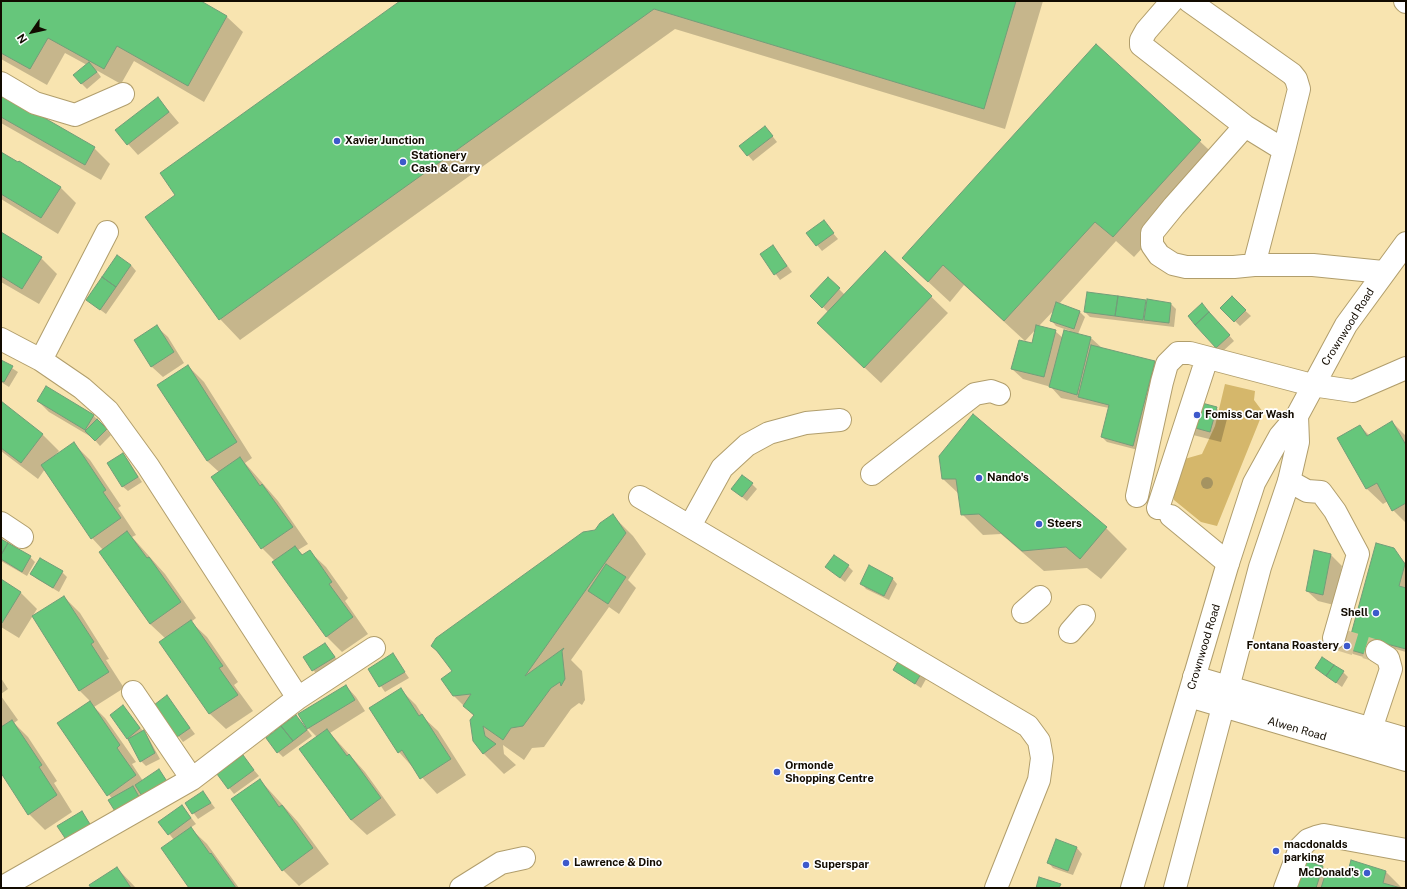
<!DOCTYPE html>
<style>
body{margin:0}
#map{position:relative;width:1407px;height:889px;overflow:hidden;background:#f8e4b0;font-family:"Public Sans",sans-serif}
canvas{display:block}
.frame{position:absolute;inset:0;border:2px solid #120b00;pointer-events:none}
.north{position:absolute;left:12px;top:12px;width:40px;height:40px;-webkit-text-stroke:3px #fff;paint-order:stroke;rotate:236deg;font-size:11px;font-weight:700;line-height:16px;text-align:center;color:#120b00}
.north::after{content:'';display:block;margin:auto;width:14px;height:18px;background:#120b00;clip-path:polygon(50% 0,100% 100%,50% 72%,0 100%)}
</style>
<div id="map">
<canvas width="1407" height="889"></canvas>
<div class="frame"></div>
<div class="north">N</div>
</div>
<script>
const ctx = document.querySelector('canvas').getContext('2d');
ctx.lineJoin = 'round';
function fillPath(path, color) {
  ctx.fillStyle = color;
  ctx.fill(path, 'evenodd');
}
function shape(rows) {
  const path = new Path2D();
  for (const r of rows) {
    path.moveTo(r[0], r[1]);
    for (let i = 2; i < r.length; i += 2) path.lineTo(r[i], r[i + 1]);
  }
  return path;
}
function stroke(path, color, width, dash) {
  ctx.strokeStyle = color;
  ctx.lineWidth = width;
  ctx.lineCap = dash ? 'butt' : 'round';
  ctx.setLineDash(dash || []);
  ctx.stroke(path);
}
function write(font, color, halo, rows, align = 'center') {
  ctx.font = font + ' "Public Sans",sans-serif';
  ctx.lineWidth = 3.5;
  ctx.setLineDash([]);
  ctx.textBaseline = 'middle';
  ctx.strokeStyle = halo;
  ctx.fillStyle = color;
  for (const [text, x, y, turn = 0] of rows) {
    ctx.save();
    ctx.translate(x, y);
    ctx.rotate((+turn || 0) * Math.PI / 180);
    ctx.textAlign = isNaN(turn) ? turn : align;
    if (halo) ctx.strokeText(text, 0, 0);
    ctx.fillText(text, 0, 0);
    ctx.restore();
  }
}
const green = shape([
 [1225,384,1255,391,1254,400,1263,412,1217,526,1201,522,1174,500,1173,490,1181,460,1202,454,1215,426]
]);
const shadow = shape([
 [1,1,199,1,227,17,243,32,204,102,134,61,121,84,96,70,101,77,87,89,81,83,87,65,65,53,47,85,1,59],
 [402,1,1043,1,1005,129,675,29,240,340,220,319,176,195],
 [1096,45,1221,161,1134,257,1116,241,1059,304,1080,312,1085,317,1078,334,1091,338,1102,348,1154,362,1159,367,1138,450,1107,442,1102,437,1109,408,1061,398,1051,387,1023,379,1012,369,1032,344,1036,329,1025,341,964,285,950,302,924,278],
 [1055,309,1051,320,1056,326,1070,331,1063,338,1055,331,1039,326],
 [1,94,94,148,110,164,101,180,1,123],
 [158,98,179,123,138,155,128,144],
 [770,133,777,142,753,161,741,147],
 [1,153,60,187,76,203,58,234,1,199],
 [823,221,838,239,822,251,807,233],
 [1,234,41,258,57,274,39,304,1,282],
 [773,246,792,272,780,280,761,254],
 [885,252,948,313,881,383,834,339,828,312,812,296,839,289,845,295],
 [131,265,136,271,106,314,87,300],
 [1232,298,1251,316,1240,326,1222,308],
 [1145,301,1147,303,1171,304,1176,309,1174,327,1090,317,1085,312],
 [1207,310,1234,341,1222,352,1216,347],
 [157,327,168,337,184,363,163,377,152,367,135,340],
 [1,361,18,372,9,387,1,382],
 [188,366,204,382,252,458,245,463,278,501,308,544,298,550,304,556,310,552,326,567,348,598,345,601,368,634,342,652,326,636,275,561,262,548,212,477,219,472,207,461],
 [47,387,94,416,111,435,100,446,93,438,49,412,38,401],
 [1,403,43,435,59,451,54,457,74,444,90,460,121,506,118,508,136,535,132,537,165,574,196,618,191,622,207,637,238,682,234,685,253,711,226,729,210,714,160,643,166,639,150,624,103,550,92,538,45,469,38,479,1,451],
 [1216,408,1227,419,1221,442,1189,434],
 [973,416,1106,528,1127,549,1101,579,1087,568,1044,571,1001,534,983,535,962,514,959,494,943,479],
 [1392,422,1406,436,1406,523,1393,510,1388,501,1383,504,1367,489,1338,438,1360,426,1369,435],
 [123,454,128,460,142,482,128,491,122,486],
 [752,484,757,489,747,501,732,489],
 [612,515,633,536,646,554,628,580,636,588,619,614,609,607,571,660,582,671,585,700,582,705,579,703,571,709,544,747,532,748,524,760,503,745,504,754,516,765,504,774,483,753,474,716,454,696,453,671,432,646,595,531],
 [1,540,30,557,35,562,27,576,1,561],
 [1393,549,1406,564,1406,652,1388,647,1384,663,1353,654,1348,649],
 [1315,551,1331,555,1342,566,1334,605,1318,601,1307,591],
 [848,566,853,571,845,582,826,567],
 [62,572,67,577,59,592,37,579,31,574],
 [892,578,897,584,889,600,866,589,861,583],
 [1,581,21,593,37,609,19,638,1,627],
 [64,597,80,613,109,659,106,660,124,688,94,707,105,718,136,762,132,764,143,781,159,770,172,788,150,804,112,799,58,723,90,701,79,690],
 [325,644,339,662,318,676,304,658],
 [393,655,409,678,385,692,369,669],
 [1316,668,1343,672,1348,677,1342,687],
 [894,670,930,672,921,688],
 [1,678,8,689,1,694],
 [346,686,356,697,365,711,330,733,365,772,396,815,367,835,351,820,317,737,308,728],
 [400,689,416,705,425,719,438,731,466,775,437,794,399,752],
 [1,696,18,720,14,723,28,737,57,781,54,783,72,812,45,830,29,814,1,771],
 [167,697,195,734,183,742,155,705],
 [123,707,148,737,160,759,146,766,141,761,127,738],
 [301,721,312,736,283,757,278,752],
 [243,757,259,776,234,794,218,774],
 [260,780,298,822,329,864,299,886,283,870],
 [203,792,215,808,198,819,186,803],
 [182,806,196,824,190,828,207,844,239,888,191,888,174,840,160,822],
 [82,812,96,832,73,845],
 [1056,840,1077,848,1082,854,1073,875,1053,868,1048,862],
 [1352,862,1386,872,1402,888,1298,888,1323,867,1326,870,1348,877],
 [117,868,136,888,92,888]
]);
const building = shape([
 [1,1,201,1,227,16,188,86,117,46,104,69,48,38,30,69,1,53,1,1],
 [400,1,1016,1,984,109,654,9,219,320,145,217,175,195,160,173,400,1],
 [1096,44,1201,140,1113,237,1095,222,1004,321,943,265,928,282,902,258,1096,44],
 [89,62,97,72,81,84,73,75,89,62],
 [1,93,95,147,85,165,1,117,1,93],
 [158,97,169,112,127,145,115,130,158,97],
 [765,126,773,136,747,156,739,146,765,126],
 [1,152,18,162,19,161,61,187,41,218,1,194,1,152],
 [824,220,834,233,816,246,806,233,824,220],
 [1,232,42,257,22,289,1,276,1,232],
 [773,245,787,266,774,275,760,254,773,245],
 [885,251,932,296,864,368,817,323,885,251],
 [117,255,131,265,116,287,102,277,117,255],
 [102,277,116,287,100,310,86,300,102,277],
 [828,277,840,288,822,308,810,296,828,277],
 [1087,292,1118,296,1115,316,1084,312,1087,292],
 [1118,296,1146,300,1143,320,1115,316,1118,296],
 [1232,296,1246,310,1234,322,1220,308,1232,296],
 [1147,299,1171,303,1169,323,1144,320,1147,299],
 [1056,302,1080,311,1074,329,1050,321,1056,302],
 [1202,303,1209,312,1195,325,1188,316,1202,303],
 [1209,312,1230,335,1216,348,1195,325,1209,312],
 [157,325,174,352,151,367,134,340,157,325],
 [1036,325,1056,330,1044,377,1011,369,1019,340,1032,343,1036,325],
 [1064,330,1091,337,1077,395,1049,387,1064,330],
 [1091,345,1155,361,1133,446,1101,437,1109,405,1078,397,1091,345],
 [1,360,13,366,4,382,1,381,1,360],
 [188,365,237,442,207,461,157,385,188,365],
 [46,386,94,415,85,430,37,401,46,386],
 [1183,398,1217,407,1210,432,1177,423,1183,398],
 [1,401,43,434,21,463,1,448,1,401],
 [973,414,1107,527,1080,559,1066,547,1022,551,979,514,961,515,956,479,942,479,939,456,973,414],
 [97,419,107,429,95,441,85,431,97,419],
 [1392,421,1406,445,1406,503,1392,511,1377,483,1366,489,1337,438,1360,425,1367,436,1392,421],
 [74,442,106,490,103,492,121,518,91,539,41,465,74,442],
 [123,453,138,477,122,487,107,463,123,453],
 [240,457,260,486,262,484,293,527,261,549,211,477,240,457],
 [742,475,753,483,742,497,731,489,742,475],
 [613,514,626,533,525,676,564,648,562,651,565,679,561,686,560,682,551,688,523,726,511,728,503,740,483,726,485,736,496,744,483,754,473,741,470,720,474,715,463,706,471,694,453,696,441,679,452,671,437,651,431,646,436,638,583,532,595,530,600,523,613,514],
 [127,531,147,558,149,557,181,602,150,624,99,552,127,531],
 [1,539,8,543,1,555,1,539],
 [8,543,31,556,22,572,1,559,1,555,8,543],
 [1376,543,1394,548,1405,564,1399,586,1406,588,1406,649,1383,643,1379,658,1347,649,1376,543],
 [295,546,302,555,310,550,332,582,329,584,353,617,326,637,272,562,295,546],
 [1314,550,1331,554,1323,595,1306,591,1314,550],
 [834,555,849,565,840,578,825,567,834,555],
 [40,558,63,571,53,588,30,574,40,558],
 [606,564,626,577,608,604,588,591,606,564],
 [869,565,893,578,884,596,860,584,869,565],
 [1,579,21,592,2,623,1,622,1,579],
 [64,596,94,642,91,644,109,672,79,691,32,616,64,596],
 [191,620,223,666,219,668,238,695,209,714,159,642,191,620],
 [325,643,335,657,312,671,303,657,325,643],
 [393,653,405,672,379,687,368,669,393,653],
 [903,653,925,667,915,684,893,670,903,653],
 [1322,657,1334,665,1326,676,1315,668,1322,657],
 [1334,665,1344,671,1336,683,1326,676,1334,665],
 [346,685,355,700,307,729,298,714,346,685],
 [401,688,419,716,422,714,451,759,420,779,402,750,398,753,369,708,401,688],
 [167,695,190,728,177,737,154,705,167,695],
 [90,701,120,745,117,748,136,775,107,796,57,723,90,701],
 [123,705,140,728,127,739,110,715,123,705],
 [296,715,307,730,293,741,281,726,296,715],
 [12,720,42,765,39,767,57,795,28,815,1,773,1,727,12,720],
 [281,726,293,741,277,753,266,738,281,726],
 [327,729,347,756,349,754,381,798,351,820,299,749,327,729],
 [144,730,155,753,140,762,128,739,144,730],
 [243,755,254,770,228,789,217,774,243,755],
 [159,769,168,783,144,799,135,785,159,769],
 [260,779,279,807,282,805,313,848,282,871,231,799,260,779],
 [133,786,142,802,118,816,108,800,133,786],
 [203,791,211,803,192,814,185,803,203,791],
 [182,805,191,818,168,835,158,822,182,805],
 [82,811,91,826,67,841,57,826,82,811],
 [191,827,210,854,211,853,236,888,189,888,161,848,191,827],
 [1056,839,1077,847,1068,871,1047,863,1056,839],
 [1351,860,1386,871,1383,883,1401,888,1321,888,1327,869,1347,875,1351,860],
 [1306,861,1323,866,1316,888,1297,888,1306,861],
 [117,867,131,888,91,888,89,885,117,867],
 [1039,877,1061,884,1059,888,1036,888,1039,877]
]);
const minorTunnel = shape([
 [1334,638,1377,651]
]);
const minor = shape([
 [1172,1,1146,31,1141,40,1141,45,1245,126,1284,150,1254,265],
 [1189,1,1292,74,1296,79,1299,89,1284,150],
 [1,83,35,103,75,115,123,94],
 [1245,126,1174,206,1152,233,1152,245,1159,255,1173,264,1186,267,1234,267,1254,265,1313,265,1383,272],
 [1,339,41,360,82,388,108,411,148,466,298,698],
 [41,360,107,232],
 [872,474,975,394,991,391,999,394],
 [1289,481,1307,491,1321,492,1335,511,1358,554,1334,638],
 [1137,496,1162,382,1167,364,1178,353,1190,353,1312,385,1353,391,1406,368],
 [640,497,1028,726,1039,741,1042,758,1039,780,996,888],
 [1158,508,1207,358],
 [1171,516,1228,563],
 [1,523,22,537],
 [690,526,722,468,747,445,769,433,806,423,840,420],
 [1023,612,1040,597],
 [1070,632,1084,616],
 [1194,677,1406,739],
 [133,692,192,779],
 [1189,696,1406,760],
 [1371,729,1391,669,1388,658,1377,651],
 [1,888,192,779,298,698,374,648],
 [461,888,501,863,524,858],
 [1285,888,1300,848,1308,840,1316,837,1324,835,1406,850]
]);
const major = shape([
 [1132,888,1228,563,1254,483,1280,436,1297,416,1346,325,1406,243],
 [1175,888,1260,567,1289,481,1298,442,1297,416]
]);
const highway = shape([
 [1405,1,1406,2]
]);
const trees = [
 [1207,483]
];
const markers = [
 [337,141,4,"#3d59cb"],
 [403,162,4,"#3d59cb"],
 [1197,415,4,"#3d59cb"],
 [979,478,4,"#3d59cb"],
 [1039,524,4,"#3d59cb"],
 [1376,613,4,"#3d59cb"],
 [1347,646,4,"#3d59cb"],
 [777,772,4,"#3d59cb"],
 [1276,851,4,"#3d59cb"],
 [566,863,4,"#3d59cb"],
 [806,865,4,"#3d59cb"],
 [1367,873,4,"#3d59cb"]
];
const poiNames = [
 ["Xavier Junction",345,141],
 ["Stationery",411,156],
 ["Cash & Carry",411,169],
 ["Fomiss Car Wash",1205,415],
 ["Nando's",987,478],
 ["Steers",1047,524],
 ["Shell",1368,613,"right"],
 ["Fontana Roastery",1339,646,"right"],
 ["Ormonde",785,766],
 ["Shopping Centre",785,779],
 ["macdonalds",1284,845],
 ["parking",1284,858],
 ["Lawrence & Dino",574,863],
 ["Superspar",814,865],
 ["McDonald's",1359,873,"right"]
];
const streetNames = [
 ["Crownwood Road",1348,327,-58],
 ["Crownwood Road",1204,647,-73],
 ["Alwen Road",1297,729,16]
];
fillPath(green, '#d5b76b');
fillPath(shadow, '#0003');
fillPath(building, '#66c67b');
stroke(building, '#729d79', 1);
stroke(minorTunnel, '#d6c396', 22, [22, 11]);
stroke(minor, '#b19e6c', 24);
stroke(major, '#b19e6c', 24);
stroke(highway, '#b19e6c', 24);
stroke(minor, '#fff', 22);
stroke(major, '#fff', 22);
stroke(highway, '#fff', 22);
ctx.fillStyle = '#a59361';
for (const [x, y] of trees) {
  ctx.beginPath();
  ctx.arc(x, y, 6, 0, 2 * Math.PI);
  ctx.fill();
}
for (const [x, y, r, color] of markers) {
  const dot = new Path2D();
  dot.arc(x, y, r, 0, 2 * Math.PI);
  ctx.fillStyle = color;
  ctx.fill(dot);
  stroke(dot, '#fff', 1.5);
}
write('bold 11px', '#120b00', '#fff', poiNames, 'left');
write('11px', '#120b00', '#fff', streetNames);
</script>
